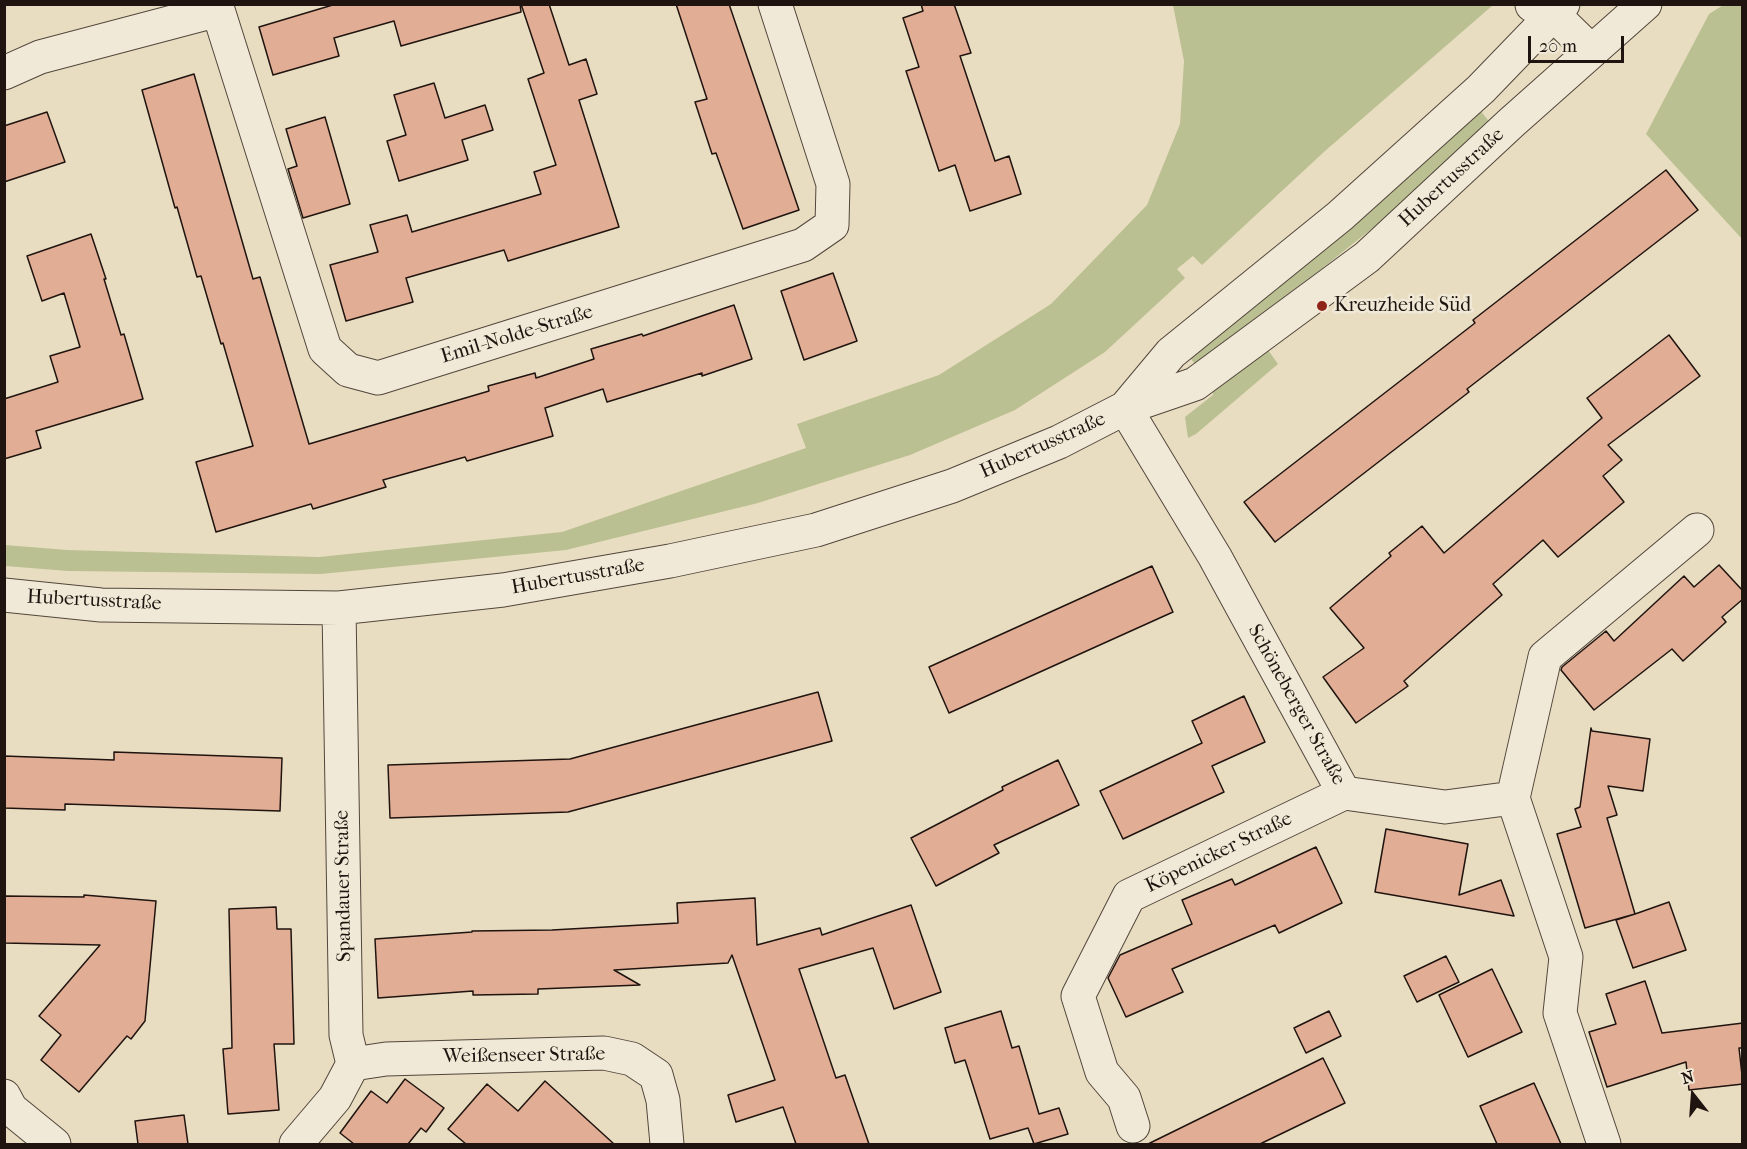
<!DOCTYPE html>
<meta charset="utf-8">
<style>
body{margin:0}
#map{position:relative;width:1747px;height:1149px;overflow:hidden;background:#e9ddc1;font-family:"IM FELL French Canon",serif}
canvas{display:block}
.frame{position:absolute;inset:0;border:6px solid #1f140f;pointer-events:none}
.north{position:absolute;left:1663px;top:1065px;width:60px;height:60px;-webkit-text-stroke:4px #f1e9d7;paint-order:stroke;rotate:343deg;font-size:16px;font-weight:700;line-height:24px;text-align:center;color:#1f140f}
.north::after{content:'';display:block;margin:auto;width:21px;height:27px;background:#1f140f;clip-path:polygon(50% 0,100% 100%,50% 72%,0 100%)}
.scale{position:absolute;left:1528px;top:36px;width:96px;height:27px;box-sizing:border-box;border:3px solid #1f140f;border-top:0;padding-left:8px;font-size:18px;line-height:21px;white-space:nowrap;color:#1f140f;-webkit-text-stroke:4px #f1e9d7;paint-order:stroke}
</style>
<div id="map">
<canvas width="1747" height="1149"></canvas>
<div class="frame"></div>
<div class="north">N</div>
<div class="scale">20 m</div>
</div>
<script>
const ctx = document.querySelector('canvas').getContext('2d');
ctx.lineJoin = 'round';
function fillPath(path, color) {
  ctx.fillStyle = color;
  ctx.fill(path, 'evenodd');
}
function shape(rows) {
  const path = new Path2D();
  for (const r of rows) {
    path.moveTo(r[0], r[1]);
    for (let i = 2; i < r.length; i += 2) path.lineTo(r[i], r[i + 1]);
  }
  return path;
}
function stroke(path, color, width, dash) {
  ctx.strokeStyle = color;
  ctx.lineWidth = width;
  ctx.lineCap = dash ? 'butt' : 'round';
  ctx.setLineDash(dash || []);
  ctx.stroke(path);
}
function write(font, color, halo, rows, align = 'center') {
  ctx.font = font + ' "IM FELL French Canon",serif';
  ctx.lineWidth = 5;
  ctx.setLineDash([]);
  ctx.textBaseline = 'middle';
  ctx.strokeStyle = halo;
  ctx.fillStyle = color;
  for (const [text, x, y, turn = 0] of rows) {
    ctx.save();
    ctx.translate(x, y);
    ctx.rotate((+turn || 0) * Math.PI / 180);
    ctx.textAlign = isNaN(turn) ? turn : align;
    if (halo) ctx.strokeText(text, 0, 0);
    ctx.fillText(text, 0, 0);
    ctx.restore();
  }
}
const green = shape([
 [1725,4,1742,5,1742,239,1646,134,1709,14],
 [1173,5,1493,5,1325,151,1202,265,1193,256,1177,269,1185,278,1105,352,1015,410,910,455,758,503,566,550,321,574,68,571,5,566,5,545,67,550,319,557,562,532,806,448,797,424,939,375,1051,304,1147,205,1180,124,1184,61],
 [1476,105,1491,124,1405,202,1320,270,1254,319,1222,353,1200,371,1191,359],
 [1268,350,1278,364,1196,434,1188,438,1185,417,1213,395,1212,385]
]);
const building = shape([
 [336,4,520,4,521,12,401,46,394,21,334,38,339,56,273,75,259,27,336,4],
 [521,4,549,4,569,65,586,59,597,94,579,100,619,227,508,261,504,250,406,278,413,302,346,321,330,265,378,252,370,225,407,215,412,232,541,194,534,172,556,165,528,79,544,73,521,4],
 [676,4,729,4,799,210,743,229,716,153,712,154,695,102,707,99,676,4],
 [921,4,954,4,971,53,960,56,995,161,1009,156,1021,194,970,211,955,165,939,171,906,71,919,67,903,18,923,11,921,4],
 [194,74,253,279,260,277,309,444,489,391,488,386,535,373,536,378,594,359,591,349,642,334,643,336,734,305,752,359,702,376,702,373,607,402,603,389,545,408,553,436,467,461,465,457,383,480,386,487,313,509,311,504,216,532,196,462,253,446,223,343,221,344,201,276,197,277,177,207,175,208,142,90,194,74],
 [434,83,445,118,485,105,493,130,462,140,468,160,399,181,387,141,406,135,394,95,434,83],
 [47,112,65,162,4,182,4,126,47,112],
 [325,117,350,204,303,218,288,169,297,166,286,129,325,117],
 [1666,170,1698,210,1467,389,1469,392,1275,542,1244,502,1475,323,1473,320,1666,170],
 [91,234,106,279,104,279,121,335,124,334,143,399,36,431,41,448,4,459,4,399,58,382,50,356,80,347,64,293,42,301,27,256,91,234],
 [833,273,857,341,804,360,781,291,833,273],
 [1669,335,1700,376,1608,445,1622,460,1603,476,1624,502,1558,557,1543,540,1493,584,1502,595,1404,681,1408,686,1356,723,1323,677,1364,648,1330,608,1391,556,1389,553,1422,526,1444,553,1602,418,1587,398,1669,335],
 [1719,565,1743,591,1743,599,1722,617,1726,622,1683,661,1672,649,1594,710,1561,670,1562,667,1606,631,1614,641,1684,576,1694,587,1719,565],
 [1152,566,1173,612,949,713,929,667,1152,566],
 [818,692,832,741,568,812,390,818,388,765,570,759,818,692],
 [1244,696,1265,742,1212,766,1224,792,1123,839,1100,791,1202,743,1192,721,1244,696],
 [1591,728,1592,731,1650,739,1643,791,1608,786,1617,815,1607,818,1635,914,1669,902,1686,950,1633,968,1616,920,1635,914,1585,928,1557,834,1581,827,1575,809,1580,807,1591,728],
 [114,752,282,758,280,811,65,804,65,810,4,808,4,756,114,760,114,752],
 [1058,760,1079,805,994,845,999,853,936,886,911,838,1003,790,1002,787,1058,760],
 [1386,829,1468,844,1459,895,1501,880,1514,916,1375,892,1386,829],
 [1316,847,1342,903,1279,933,1275,925,1172,969,1183,992,1126,1017,1108,978,1120,955,1192,924,1182,900,1232,879,1235,885,1316,847],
 [84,895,156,901,145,1021,131,1039,127,1036,79,1092,41,1060,61,1035,39,1016,100,945,4,943,5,896,84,897,84,895],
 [755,898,757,945,820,928,822,935,911,905,941,992,894,1009,873,948,799,969,836,1078,845,1075,869,1144,796,1144,783,1107,736,1122,728,1095,775,1080,732,955,728,963,614,970,640,985,538,989,538,994,473,995,473,991,378,998,375,939,472,932,472,931,552,930,678,923,677,903,755,898],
 [276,907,277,929,291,929,294,1044,274,1044,279,1110,228,1114,223,1049,232,1048,229,909,276,907],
 [1446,956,1459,982,1417,1002,1404,976,1446,956],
 [1492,969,1522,1032,1468,1057,1439,995,1492,969],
 [1645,981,1662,1033,1743,1023,1743,1048,1739,1048,1743,1084,1689,1090,1686,1062,1607,1087,1589,1032,1616,1024,1606,994,1645,981],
 [1001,1011,1012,1048,1019,1046,1039,1114,1059,1108,1068,1134,1034,1144,1028,1128,990,1139,965,1060,955,1063,945,1028,1001,1011],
 [1329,1011,1341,1036,1306,1053,1294,1028,1329,1011],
 [1323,1058,1345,1103,1260,1144,1148,1144,1323,1058],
 [405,1079,444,1108,426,1132,421,1128,408,1144,354,1144,340,1133,371,1091,387,1103,405,1079],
 [545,1081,614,1144,466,1144,448,1129,487,1084,518,1111,545,1081],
 [1534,1083,1561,1144,1497,1144,1480,1106,1534,1083],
 [184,1115,188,1144,138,1144,135,1121,184,1115]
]);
const minor = shape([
 [1532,5,1553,14,1591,51],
 [4,73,40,57,218,10,325,349,348,370,378,378,803,245,832,225,833,184,775,4],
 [1125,408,1215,557,1344,793,1445,807,1513,798],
 [1125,408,1171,353,1340,216,1481,89,1563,4],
 [4,595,101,605,339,608,503,590,670,561,816,530,952,486,1059,442,1125,408,1195,384,1367,257,1511,123,1645,4],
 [1513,798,1566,957,1560,1013,1604,1144],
 [1513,798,1545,657,1697,530],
 [353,1064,386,1059,604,1053,632,1059,656,1075,663,1100,667,1144],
 [4,1096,11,1109,54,1144],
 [1133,1126,1124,1098,1102,1072,1078,996,1129,896,1344,793],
 [296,1144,335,1098,353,1064,346,1035,339,608]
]);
const markers = [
 [1322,306,6,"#8f2418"]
];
const streetNames = [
 ["Hubertusstraße",1452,178,-43],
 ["Emil-Nolde-Straße",517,335,-17],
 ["Hubertusstraße",1043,446,-24],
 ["Hubertusstraße",578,577,-10],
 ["Hubertusstraße",94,601,3],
 ["Schöneberger Straße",1296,705,61],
 ["Köpenicker Straße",1219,853,-26],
 ["Spandauer Straße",344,886,-91],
 ["Weißenseer Straße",524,1056,-1]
];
const poiNames = [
 ["Kreuzheide Süd",1334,306]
];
fillPath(green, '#bac091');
fillPath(building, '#e1ad94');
stroke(building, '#1f140f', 1.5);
stroke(minor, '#52463c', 35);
stroke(minor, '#f1e9d7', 33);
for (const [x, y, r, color] of markers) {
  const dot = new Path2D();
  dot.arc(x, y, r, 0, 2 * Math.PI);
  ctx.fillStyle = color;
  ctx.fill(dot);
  stroke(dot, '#f1e9d7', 2);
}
write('20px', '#1f140f', '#f1e9d7', streetNames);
write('20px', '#1f140f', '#f1e9d7', poiNames, 'left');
</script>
